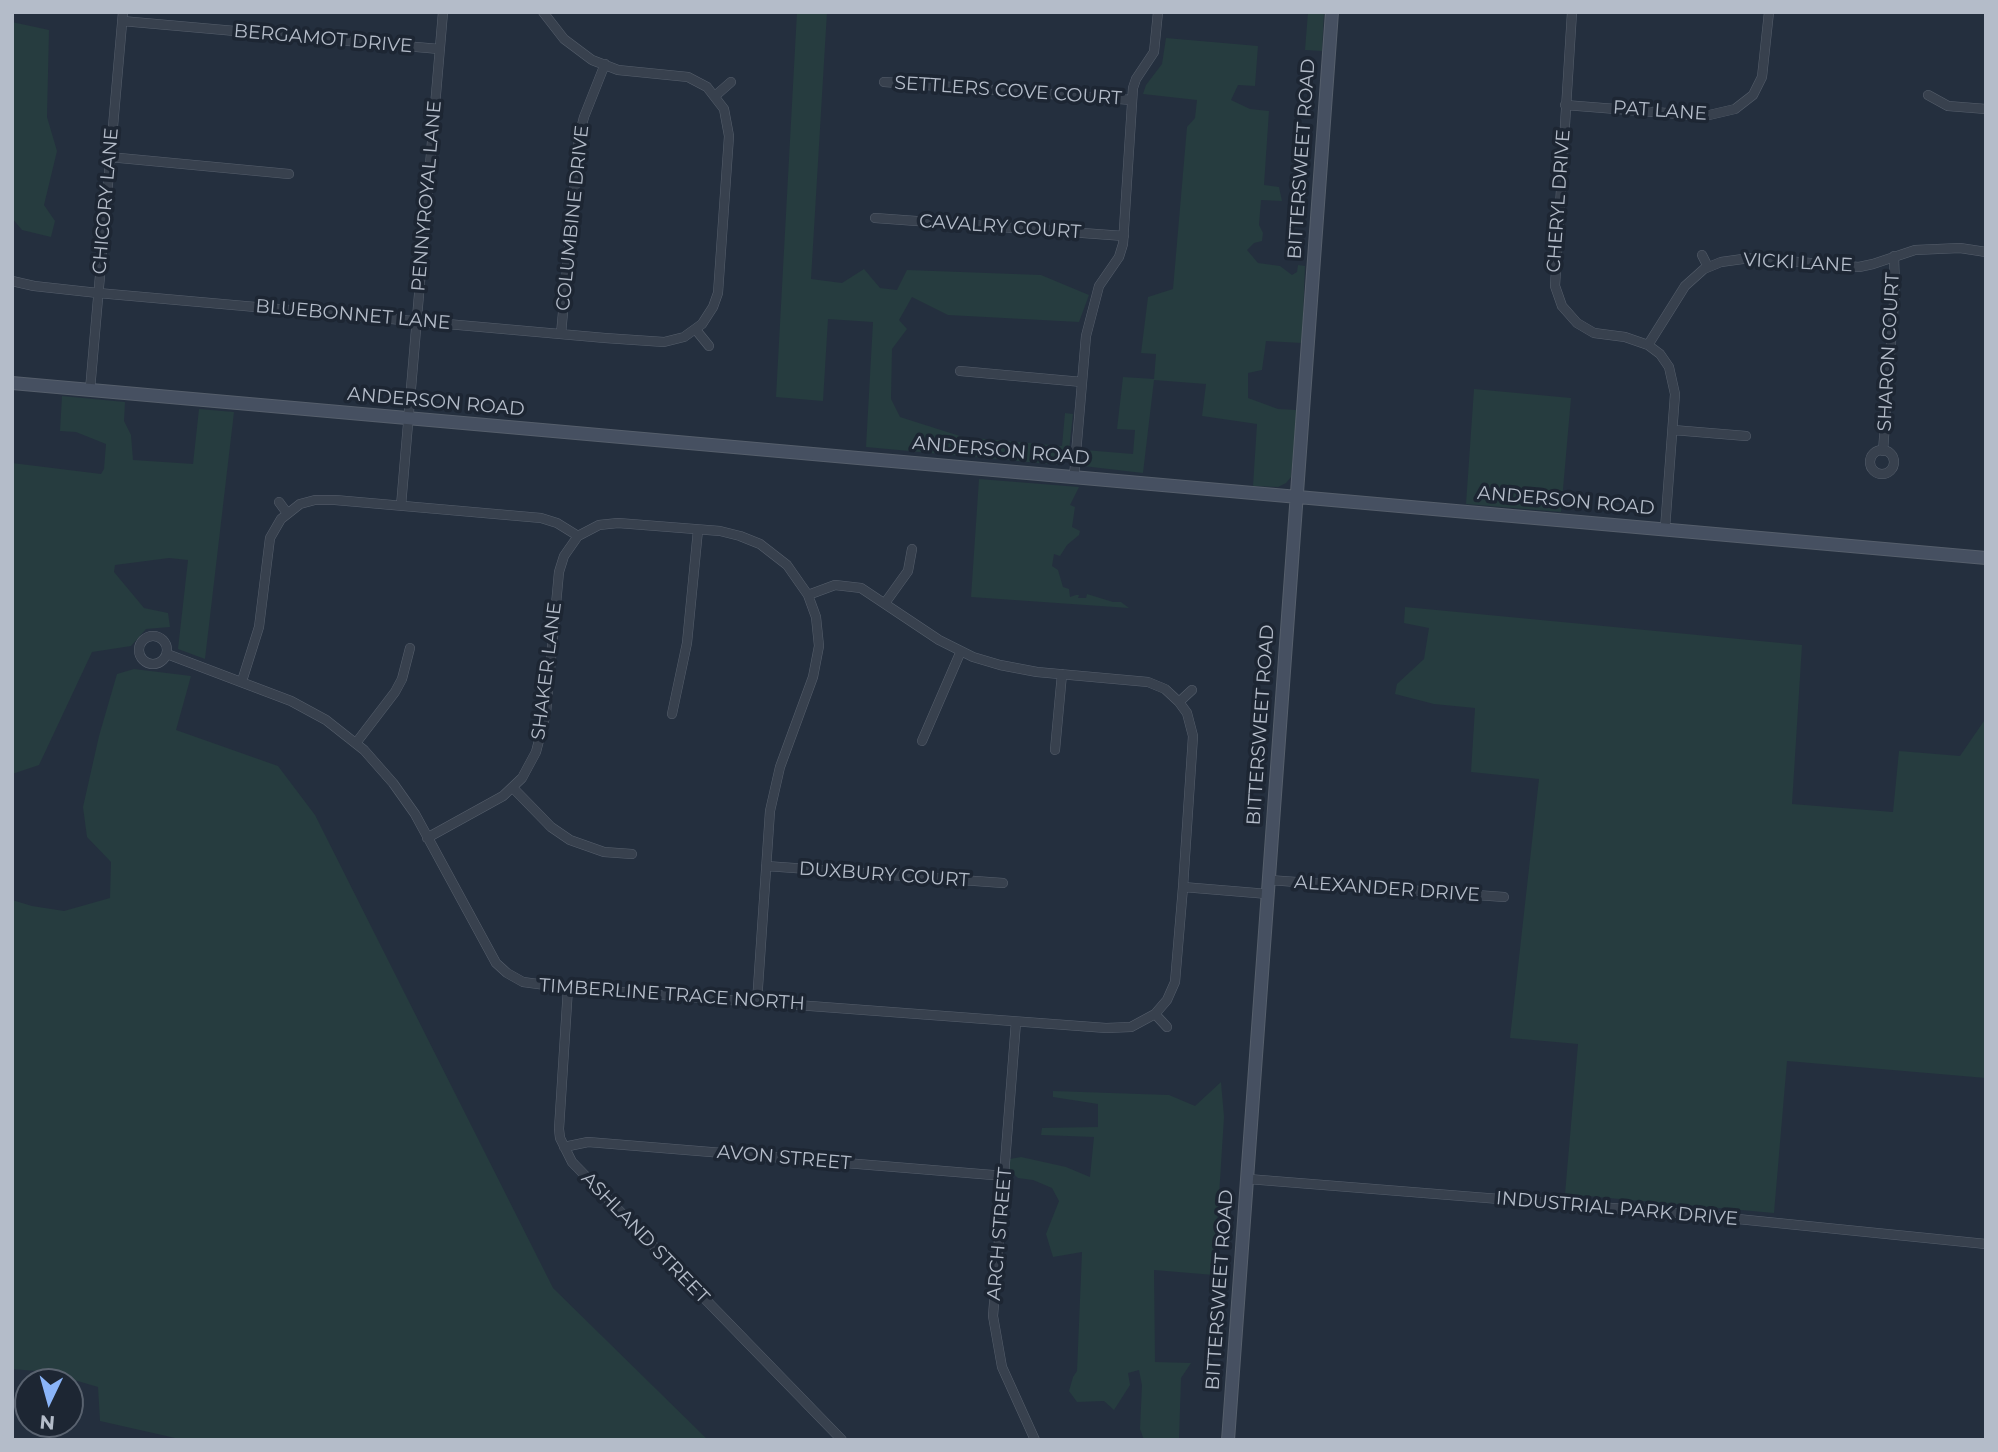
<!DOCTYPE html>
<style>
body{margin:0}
#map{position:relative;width:1998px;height:1452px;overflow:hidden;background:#242f3e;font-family:Montserrat,sans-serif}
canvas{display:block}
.frame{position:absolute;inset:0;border:14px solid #b4bcc9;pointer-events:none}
.north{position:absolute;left:14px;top:1368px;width:70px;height:70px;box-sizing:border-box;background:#1d2633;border:2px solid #59626f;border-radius:50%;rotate:185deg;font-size:19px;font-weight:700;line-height:28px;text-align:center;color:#b4bcc9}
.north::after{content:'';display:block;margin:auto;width:24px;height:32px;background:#8ab4f8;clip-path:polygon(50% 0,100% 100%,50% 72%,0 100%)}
</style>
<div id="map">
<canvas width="1998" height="1452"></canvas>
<div class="frame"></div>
<div class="north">N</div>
</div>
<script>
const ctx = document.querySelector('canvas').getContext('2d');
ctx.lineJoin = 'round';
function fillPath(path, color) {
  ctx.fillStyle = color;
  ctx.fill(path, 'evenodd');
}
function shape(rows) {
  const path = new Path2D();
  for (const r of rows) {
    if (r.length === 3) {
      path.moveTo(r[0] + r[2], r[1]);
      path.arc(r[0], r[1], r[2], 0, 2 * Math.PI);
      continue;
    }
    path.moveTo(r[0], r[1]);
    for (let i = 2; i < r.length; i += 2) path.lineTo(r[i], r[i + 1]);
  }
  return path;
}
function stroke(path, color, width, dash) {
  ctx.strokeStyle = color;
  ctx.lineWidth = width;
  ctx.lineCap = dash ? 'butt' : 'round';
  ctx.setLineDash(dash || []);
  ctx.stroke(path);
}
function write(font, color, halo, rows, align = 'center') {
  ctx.font = font + ' Montserrat,sans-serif';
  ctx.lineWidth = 7;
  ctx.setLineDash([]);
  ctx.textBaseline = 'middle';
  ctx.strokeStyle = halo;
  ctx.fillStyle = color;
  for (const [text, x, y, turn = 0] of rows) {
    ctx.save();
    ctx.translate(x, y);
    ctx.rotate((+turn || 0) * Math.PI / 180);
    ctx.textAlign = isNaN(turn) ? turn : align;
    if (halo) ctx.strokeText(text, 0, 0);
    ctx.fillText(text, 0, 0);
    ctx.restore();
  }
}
const green = shape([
 [797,12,827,12,811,279,842,283,864,269,880,288,897,290,907,270,1041,275,1089,295,1079,322,948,315,912,297,899,320,907,329,892,349,891,399,900,417,963,437,1062,446,1065,413,1073,414,1068,460,1061,465,866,447,873,322,828,319,823,401,776,397],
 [1308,12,1324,12,1322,51,1305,50],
 [12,22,49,30,47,117,57,151,44,205,55,221,51,237,22,230,12,218],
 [1166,38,1258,46,1255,86,1238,85,1231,100,1250,109,1269,111,1264,185,1279,187,1282,201,1261,200,1259,225,1263,233,1262,241,1254,243,1247,250,1258,263,1280,266,1292,275,1297,272,1298,265,1305,266,1302,343,1266,341,1262,370,1248,373,1248,398,1278,409,1297,410,1291,477,1286,483,1278,487,1253,486,1257,424,1202,416,1206,384,1154,380,1143,473,1083,466,1085,450,1133,454,1135,430,1117,429,1123,377,1154,379,1156,354,1141,353,1148,297,1173,289,1187,127,1195,118,1197,100,1143,94,1146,85,1162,64],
 [1474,389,1571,398,1561,512,1466,504],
 [62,396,125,402,124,421,131,435,133,460,193,464,199,409,234,412,205,659,178,649,188,560,169,558,115,565,114,572,144,608,168,613,170,627,146,629,131,646,92,652,39,765,12,774,12,463,101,474,104,469,106,444,76,432,60,431],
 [979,479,1079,487,1070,505,1075,507,1072,527,1080,531,1079,535,1067,545,1060,556,1054,554,1052,566,1058,570,1063,587,1069,589,1070,597,1076,595,1079,595,1078,598,1086,598,1087,594,1113,602,1121,602,1129,608,971,597],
 [1405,607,1802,645,1792,804,1893,812,1899,751,1960,756,1986,718,1986,1078,1787,1061,1774,1213,1565,1194,1578,1044,1510,1038,1539,779,1471,772,1475,708,1434,704,1395,694,1397,684,1424,659,1429,628,1404,623],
 [134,669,191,676,176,730,278,766,315,815,553,1288,708,1440,184,1440,100,1421,98,1387,47,1372,12,1369,12,900,32,906,64,911,110,898,111,862,87,837,83,807,99,736,117,674],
 [1221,1082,1224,1117,1214,1275,1154,1270,1155,1362,1191,1363,1181,1378,1179,1440,1144,1440,1140,1429,1142,1385,1139,1370,1128,1373,1130,1385,1114,1410,1104,1401,1077,1402,1069,1391,1073,1377,1077,1371,1082,1252,1053,1257,1046,1234,1059,1201,1052,1188,1033,1180,1018,1178,1009,1170,1010,1159,1021,1157,1066,1167,1090,1177,1094,1137,1041,1135,1042,1128,1098,1127,1098,1104,1053,1097,1053,1091,1169,1095,1195,1106]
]);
const street = shape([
 [1572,12,1555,286,1562,306,1577,323,1594,333,1625,337,1648,345,1660,354,1669,367,1675,394,1665,529],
 [122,21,439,49],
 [884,82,1132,100],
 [1928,95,1948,106,1986,109],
 [715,96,731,82],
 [1565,105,1705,116,1735,109,1753,95,1762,77,1769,12],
 [109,157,289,174],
 [875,218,1124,236],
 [1702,255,1708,267],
 [12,281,34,286,98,293,605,338,664,342,684,337,702,324,713,307,718,293,729,136,724,109,707,87,688,77,618,70,592,60,564,39,543,12],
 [696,330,709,346],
 [561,334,579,137,584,117,605,64],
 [1648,345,1685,286,1704,269,1721,262,1750,258,1859,267,1873,264,1915,250,1960,248,1986,252],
 [960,371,1082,382],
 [90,390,123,12],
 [1673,430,1746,436],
 [1882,462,12],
 [1883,451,1895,288,1894,256],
 [1074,477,1086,336,1099,286,1119,257,1123,244,1133,88,1136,79,1154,52,1158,12],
 [279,502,287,513],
 [401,506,443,12],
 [885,603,908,571,912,549],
 [153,650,14],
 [167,654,291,701,326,720,364,750,393,783,415,814,496,963,507,973,523,982,568,988,1106,1028,1131,1027,1155,1014,1167,1000,1175,982,1183,887,1193,736,1187,713,1179,702,1165,689,1148,682,1037,672,1000,665,973,657,939,640,861,588,835,585,808,595],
 [242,681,259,627,270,538,281,519,300,504,315,500,335,500,541,518,557,523,578,536],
 [1179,702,1192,690],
 [672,714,687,643,698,530],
 [922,741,961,651],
 [356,743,395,692,402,679,410,648],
 [1055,750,1062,674],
 [513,788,551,827,570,840,604,852,632,854],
 [427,838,503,796,522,778,536,752,546,713,559,572,564,556,578,536,599,525,618,523,720,531,740,536,760,544,787,565,808,595,816,617,819,646,813,677,780,767,770,811,757,1002],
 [766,866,1003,883],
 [1269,880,1504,897],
 [1183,887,1268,894],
 [568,988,559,1129,560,1138,572,1162,842,1440],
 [1155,1014,1167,1027],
 [1016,1022,993,1316,1002,1367,1035,1440],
 [564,1147,588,1142,1005,1176],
 [1248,1179,1688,1214,1986,1244]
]);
const secondary = shape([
 [12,383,1986,558],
 [1228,1440,1332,12]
]);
const streetNames = [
 ["BERGAMOT DRIVE",323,39,5],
 ["SETTLERS COVE COURT",1008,91,4],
 ["PAT LANE",1660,111,4],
 ["BITTERSWEET ROAD",1302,159,-86],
 ["PENNYROYAL LANE",427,196,-85],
 ["CHICORY LANE",106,201,-85],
 ["CHERYL DRIVE",1559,201,-86],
 ["COLUMBINE DRIVE",573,218,-84],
 ["CAVALRY COURT",1000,227,4],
 ["VICKI LANE",1798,263,3],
 ["BLUEBONNET LANE",353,315,5],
 ["SHARON COURT",1889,352,-87],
 ["ANDERSON ROAD",436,402,5],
 ["ANDERSON ROAD",1001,451,5],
 ["ANDERSON ROAD",1566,501,5],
 ["SHAKER LANE",547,671,-83],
 ["BITTERSWEET ROAD",1261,725,-86],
 ["DUXBURY COURT",884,875,4],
 ["ALEXANDER DRIVE",1387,889,4],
 ["TIMBERLINE TRACE NORTH",672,995,4],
 ["AVON STREET",784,1158,5],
 ["INDUSTRIAL PARK DRIVE",1617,1209,5],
 ["ARCH STREET",1000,1234,-85],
 ["ASHLAND STREET",645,1238,46],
 ["BITTERSWEET ROAD",1220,1290,-86]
];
fillPath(green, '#263c3f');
stroke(street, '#565f6c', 10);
stroke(secondary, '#565f6c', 14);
stroke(street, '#38414e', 9);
stroke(secondary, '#465061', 12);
write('19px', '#b4bcc9', '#1d2633', streetNames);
</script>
